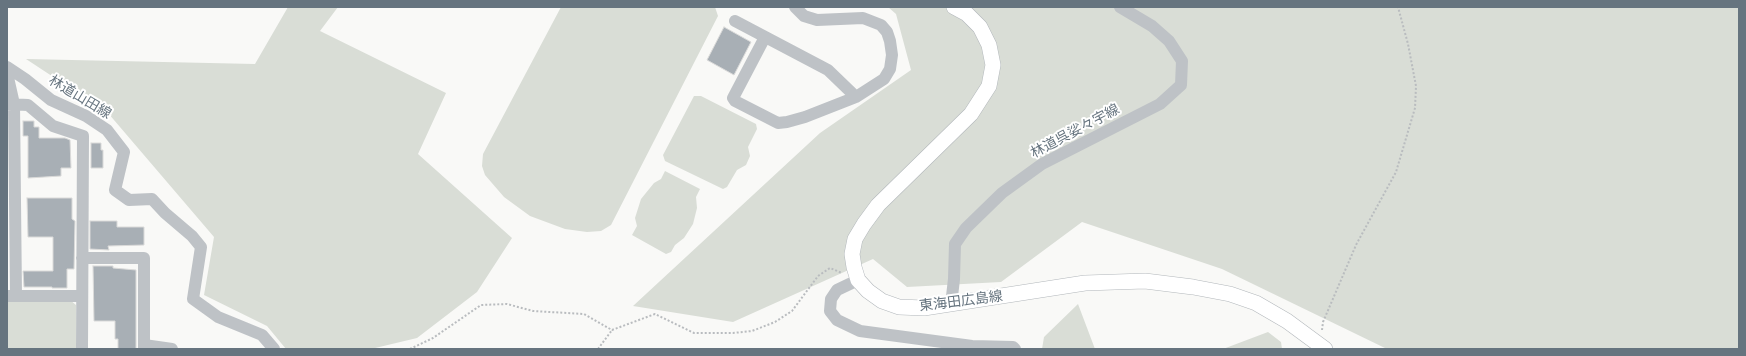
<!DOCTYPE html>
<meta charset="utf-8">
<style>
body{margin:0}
#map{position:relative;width:1746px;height:356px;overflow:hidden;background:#f9f9f7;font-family:Lato,sans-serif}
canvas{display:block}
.frame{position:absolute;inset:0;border:8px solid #66747f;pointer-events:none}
</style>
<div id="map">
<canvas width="1746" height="356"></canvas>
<div class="frame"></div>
</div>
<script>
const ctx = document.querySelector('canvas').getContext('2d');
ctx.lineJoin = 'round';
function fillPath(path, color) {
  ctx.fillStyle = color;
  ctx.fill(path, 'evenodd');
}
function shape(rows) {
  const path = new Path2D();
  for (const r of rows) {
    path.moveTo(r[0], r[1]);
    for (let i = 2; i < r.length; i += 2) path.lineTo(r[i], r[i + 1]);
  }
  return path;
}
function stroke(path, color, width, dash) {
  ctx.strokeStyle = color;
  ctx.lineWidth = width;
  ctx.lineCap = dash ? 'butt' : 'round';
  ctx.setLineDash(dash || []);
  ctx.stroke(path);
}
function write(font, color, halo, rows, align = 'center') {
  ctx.font = font + ' Lato,"Noto Sans JP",sans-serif';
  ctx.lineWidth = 4;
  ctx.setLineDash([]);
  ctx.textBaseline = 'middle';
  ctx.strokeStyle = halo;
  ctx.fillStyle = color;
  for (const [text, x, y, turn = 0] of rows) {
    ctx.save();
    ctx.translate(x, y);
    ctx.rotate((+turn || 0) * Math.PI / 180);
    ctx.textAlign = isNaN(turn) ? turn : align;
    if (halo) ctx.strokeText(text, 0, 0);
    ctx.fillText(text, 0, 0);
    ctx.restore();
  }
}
const green = shape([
 [288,7,338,7,320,31,446,93,418,154,512,238,477,292,417,338,371,349,286,349,267,326,204,295,214,237,108,113,26,59,255,64],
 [561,7,715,7,718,16,611,225,601,231,587,232,565,229,530,216,504,197,485,175,482,166,483,154],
 [888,7,1739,7,1739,349,1387,349,1222,269,1082,222,1001,282,907,287,873,259,733,322,633,306,820,133,911,70,896,14],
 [694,96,701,96,756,124,757,129,748,147,750,156,746,165,737,170,727,187,723,189,665,161,663,155],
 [665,171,700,189,696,197,697,208,693,224,684,238,675,245,671,252,666,254,632,235,637,226,635,218,641,199,654,183,661,179],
 [70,300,76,305,76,349,7,349,7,301],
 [1078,304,1095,349,1042,349,1044,337],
 [1268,332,1281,342,1282,349,1223,349]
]);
const building = shape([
 [724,27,751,42,734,75,707,60,724,27],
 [23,121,34,121,34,127,39,127,39,138,65,138,70,140,71,168,61,168,61,176,28,178,28,136,23,136,23,121],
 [91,143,101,143,101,150,103,150,103,168,91,168,91,143],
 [27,198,72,198,72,219,75,221,74,269,67,269,67,288,52,288,52,287,24,287,23,271,53,271,53,237,28,237,27,198],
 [90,221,117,221,117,227,144,227,144,245,108,246,109,250,90,249,90,221],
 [93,266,113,266,113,268,136,270,136,349,118,349,118,339,115,339,115,321,94,321,93,266]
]);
const path = shape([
 [1322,330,1323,322,1356,245,1396,172,1415,108,1416,86,1408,44,1398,7],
 [410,349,433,338,481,305,507,304,533,311,584,314,612,330,655,314,694,333,733,333,752,331,775,322,792,311,818,276,830,268,842,273],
 [598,349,612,330]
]);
const minor = shape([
 [735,21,828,70,856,97],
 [765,37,733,98,735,101,778,123,787,122,805,117,856,97,884,79,890,69,892,55,890,41,887,32,881,25,863,18,817,20,804,16,795,7],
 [7,67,25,79,51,100,86,116,107,130,124,152,115,190,129,200,152,199,165,213,192,236,201,247,193,299,218,317,262,335,274,349],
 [7,73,14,104,16,296],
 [7,104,28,105,53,126,83,136,82,349],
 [82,258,144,258,144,349],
 [858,280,837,290,831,299,830,311,837,320,860,331,972,346,1013,347,1015,349],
 [7,296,82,296],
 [951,305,954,279,955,244,966,228,1002,193,1042,164,1160,104,1181,85,1182,61,1169,41,1152,26,1120,7],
 [144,345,172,349]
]);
const major = shape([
 [954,7,967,14,980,27,989,45,993,65,989,86,971,114,878,205,864,224,855,239,852,254,854,267,858,280,868,291,882,301,899,307,924,308,1085,283,1145,281,1193,287,1230,294,1256,303,1287,321,1325,349]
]);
const streetNames = [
 ["林道山田線",80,97,31],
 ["林道呉娑々宇線",1075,131,-28],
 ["東海田広島線",961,301,-7]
];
fillPath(green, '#d9ddd6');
fillPath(building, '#a8afb5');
stroke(building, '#dadad9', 1);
stroke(major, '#b2b7bb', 16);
stroke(path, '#b9bcbf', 2, [2, 2]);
stroke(minor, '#bec2c6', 12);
stroke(major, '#fff', 15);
write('14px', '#66747f', '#fff', streetNames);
</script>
